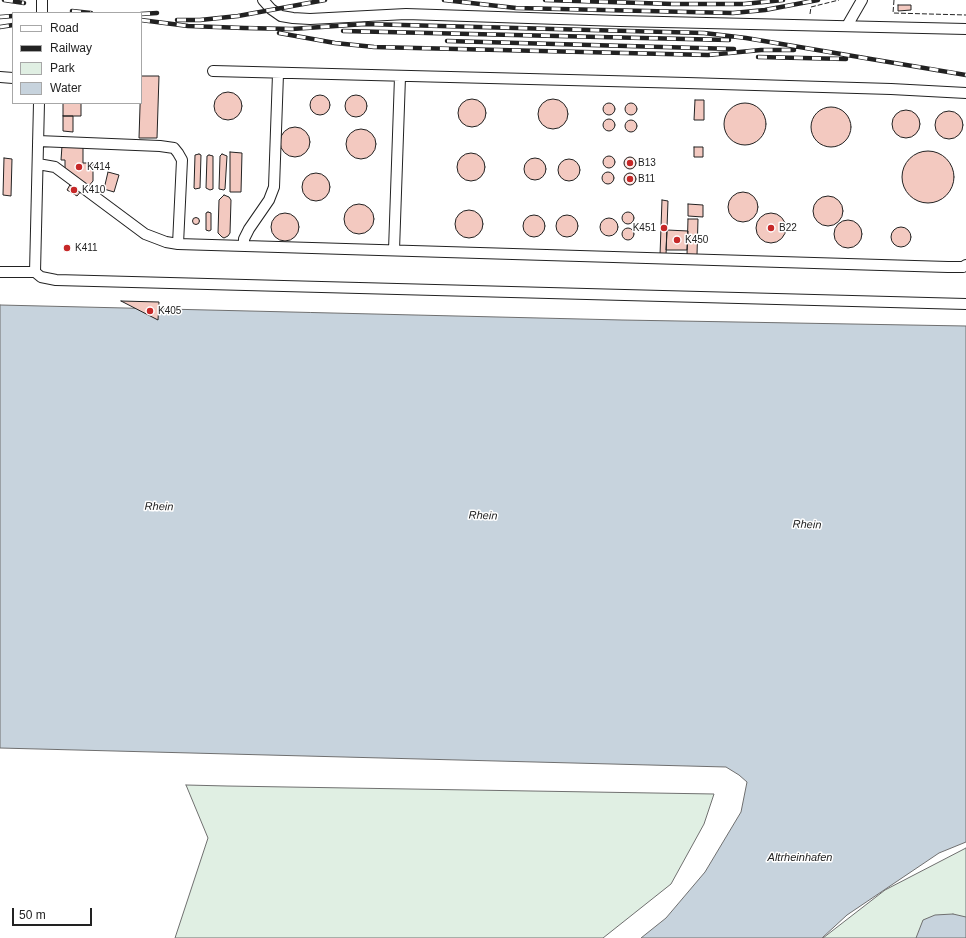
<!DOCTYPE html>
<style>
body{margin:0}
#map{position:relative;width:966px;height:938px;overflow:hidden;background:#fff;font-family:Helvetica,sans-serif}
canvas{display:block}
.legend{position:absolute;left:12px;top:12px;width:130px;height:92px;box-sizing:border-box;background:#fff;border:1px solid #a7a7a7;margin:0;padding:5px 7px;list-style:none;font-size:12px;color:#222}
.legend li{display:flex;align-items:center;gap:8px;height:20px}
.legend b{width:20px;border:1px solid #a7a7a7}
.scale{position:absolute;left:12px;top:908px;width:80px;height:18px;box-sizing:border-box;border:2px solid #222;border-top:0;padding-left:5px;font-size:12px;line-height:14px;white-space:nowrap;color:#222;-webkit-text-stroke:3px #fff;paint-order:stroke}
</style>
<div id="map">
<canvas width="966" height="938"></canvas>
<ul class="legend">
<li><b style="height:5px;background:#fff"></b>Road</li>
<li><b style="height:5px;background:#222"></b>Railway</li>
<li><b style="height:11px;background:#e0efe3"></b>Park</li>
<li><b style="height:11px;background:#c7d3dd"></b>Water</li>
</ul>
<div class="scale">50 m</div>
</div>
<script>
const ctx = document.querySelector('canvas').getContext('2d');
ctx.lineJoin = 'round';
function fillPath(path, color) {
  ctx.fillStyle = color;
  ctx.fill(path, 'evenodd');
}
function shape(rows) {
  const path = new Path2D();
  for (const r of rows) {
    if (r.length === 3) {
      path.moveTo(r[0] + r[2], r[1]);
      path.arc(r[0], r[1], r[2], 0, 2 * Math.PI);
      continue;
    }
    path.moveTo(r[0], r[1]);
    for (let i = 2; i < r.length; i += 2) path.lineTo(r[i], r[i + 1]);
  }
  return path;
}
function stroke(path, color, width, dash) {
  ctx.strokeStyle = color;
  ctx.lineWidth = width;
  ctx.lineCap = dash ? 'butt' : 'round';
  ctx.setLineDash(dash || []);
  ctx.stroke(path);
}
function write(font, color, halo, rows, align = 'center') {
  ctx.font = font + ' Helvetica,sans-serif';
  ctx.lineWidth = 3;
  ctx.setLineDash([]);
  ctx.textBaseline = 'middle';
  ctx.strokeStyle = halo;
  ctx.fillStyle = color;
  for (const [text, x, y, turn = 0] of rows) {
    ctx.save();
    ctx.translate(x, y);
    ctx.rotate((+turn || 0) * Math.PI / 180);
    ctx.textAlign = isNaN(turn) ? turn : align;
    if (halo) ctx.strokeText(text, 0, 0);
    ctx.fillText(text, 0, 0);
    ctx.restore();
  }
}
const green = shape([
 [186,785,227,786,714,794,704,824,671,884,603,938,175,938,208,838,186,785],
 [966,848,966,938,823,938,885,890,966,848]
]);
const water = shape([
 [0,305,622,320,966,326,966,842,939,853,847,915,822,938,641,938,666,918,705,872,741,812,747,782,739,775,726,767,0,748,0,305],
 [953,914,966,917,966,938,916,938,923,920,935,915,953,914]
]);
const building = shape([
 [898,5,911,5,911,10,898,11,898,5],
 [141,76,159,76,157,138,139,138,141,76],
 [228,106,14],
 [320,105,10],
 [356,106,11],
 [553,114,15],
 [472,113,14],
 [695,100,704,100,704,120,694,120,695,100],
 [631,109,6],
 [609,109,6],
 [63,103,81,103,81,116,63,116,63,103],
 [745,124,21],
 [831,127,20],
 [906,124,14],
 [949,125,14],
 [63,116,73,116,73,132,63,131,63,116],
 [609,125,6],
 [631,126,6],
 [295,142,15],
 [361,144,15],
 [62,146,83,147,83,163,93,163,93,181,88,187,65,170,65,160,61,160,62,146],
 [694,147,703,147,703,157,694,157,694,147],
 [928,177,26],
 [230,152,242,153,241,192,230,192,230,152],
 [471,167,14],
 [199,154,201,155,200,188,195,189,194,188,195,155,199,154],
 [222,154,227,156,225,189,224,190,219,189,220,156,222,154],
 [209,155,213,156,213,189,210,190,206,188,207,156,209,155],
 [609,162,6],
 [630,163,6],
 [535,169,11],
 [4,158,12,159,11,196,3,195,4,158],
 [569,170,11],
 [608,178,6],
 [108,172,119,175,114,192,104,189,108,172],
 [630,179,6],
 [316,187,14],
 [71,183,82,190,77,196,67,190,71,183],
 [743,207,15],
 [224,195,229,197,231,200,230,233,228,236,224,238,222,237,218,233,219,200,224,195],
 [828,211,15],
 [662,200,668,201,666,255,660,255,662,200],
 [359,219,15],
 [688,204,703,205,703,217,688,216,688,204],
 [469,224,14],
 [628,218,6],
 [208,212,211,213,211,230,209,231,206,230,206,213,208,212],
 [285,227,14],
 [771,228,15],
 [567,226,11],
 [534,226,11],
 [196,221,3.5],
 [609,227,9],
 [688,219,698,219,697,255,687,255,688,219],
 [848,234,14],
 [901,237,10],
 [628,234,6],
 [667,230,688,231,687,250,666,250,667,230],
 [121,301,159,302,158,320,121,301]
]);
const street = shape([
 [263,0,271,9,281,16,293,18,310,19,406,14,620,21,966,29],
 [42,13,42,0],
 [847,26,862,0],
 [213,71,687,83,891,89,966,93],
 [0,77,13,78],
 [38,141,160,146,174,148,178,153,182,160,178,244,948,267,963,267,966,265],
 [38,164,55,167,145,234,166,242,178,244],
 [244,246,244,239,249,229,269,200,274,187,278,74],
 [394,250,400,77],
 [0,272,35,272,41,277,56,280,966,304],
 [35,272,39,103]
]);
const rail = shape([
 [4,0,24,3],
 [444,0,516,8,733,13,765,10,818,0],
 [545,0,673,4,744,4,783,0],
 [72,11,91,13],
 [141,14,157,13],
 [0,17,13,16],
 [141,20,188,26,244,28,292,29,365,24,704,33,746,38,966,75],
 [177,20,200,20,238,16,325,0],
 [0,27,13,25],
 [343,31,729,40],
 [279,33,335,43,374,47,708,55,761,50,794,50],
 [447,41,734,49],
 [758,57,846,59]
]);
const fence = shape([
 [894,0,893,13,966,15],
 [810,14,811,7,839,0]
]);
const markers = [
 [630,163,4,"#c62828"],
 [79,167,4,"#c62828"],
 [630,179,4,"#c62828"],
 [74,190,4,"#c62828"],
 [664,228,4,"#c62828"],
 [771,228,4,"#c62828"],
 [677,240,4,"#c62828"],
 [67,248,4,"#c62828"],
 [150,311,4,"#c62828"]
];
const poiNames = [
 ["B13",638,163],
 ["K414",87,167],
 ["B11",638,179],
 ["K410",82,190],
 ["K451",656,228,"right"],
 ["B22",779,228],
 ["K450",685,240],
 ["K411",75,248],
 ["K405",158,311]
];
const waterNames = [
 ["Rhein",159,507,1],
 ["Rhein",483,516,2],
 ["Rhein",807,525,2],
 ["Altrheinhafen",800,858]
];
fillPath(green, '#e0efe3');
stroke(green, '#6f6f6f', 1);
fillPath(water, '#c7d3dd');
stroke(water, '#6f6f6f', 1);
fillPath(building, '#f3c9c0');
stroke(building, '#222', 1);
stroke(street, '#222', 12);
stroke(street, '#fff', 10);
stroke(rail, '#222', 4.5);
stroke(rail, '#fff', 3, [9]);
stroke(fence, '#222', 1, [5, 2]);
for (const [x, y, r, color] of markers) {
  const dot = new Path2D();
  dot.arc(x, y, r, 0, 2 * Math.PI);
  ctx.fillStyle = color;
  ctx.fill(dot);
  stroke(dot, '#fff', 1.5);
}
write('10px', '#222', '#fff', poiNames, 'left');
write('italic 11px', '#222', '#fff', waterNames);
</script>
